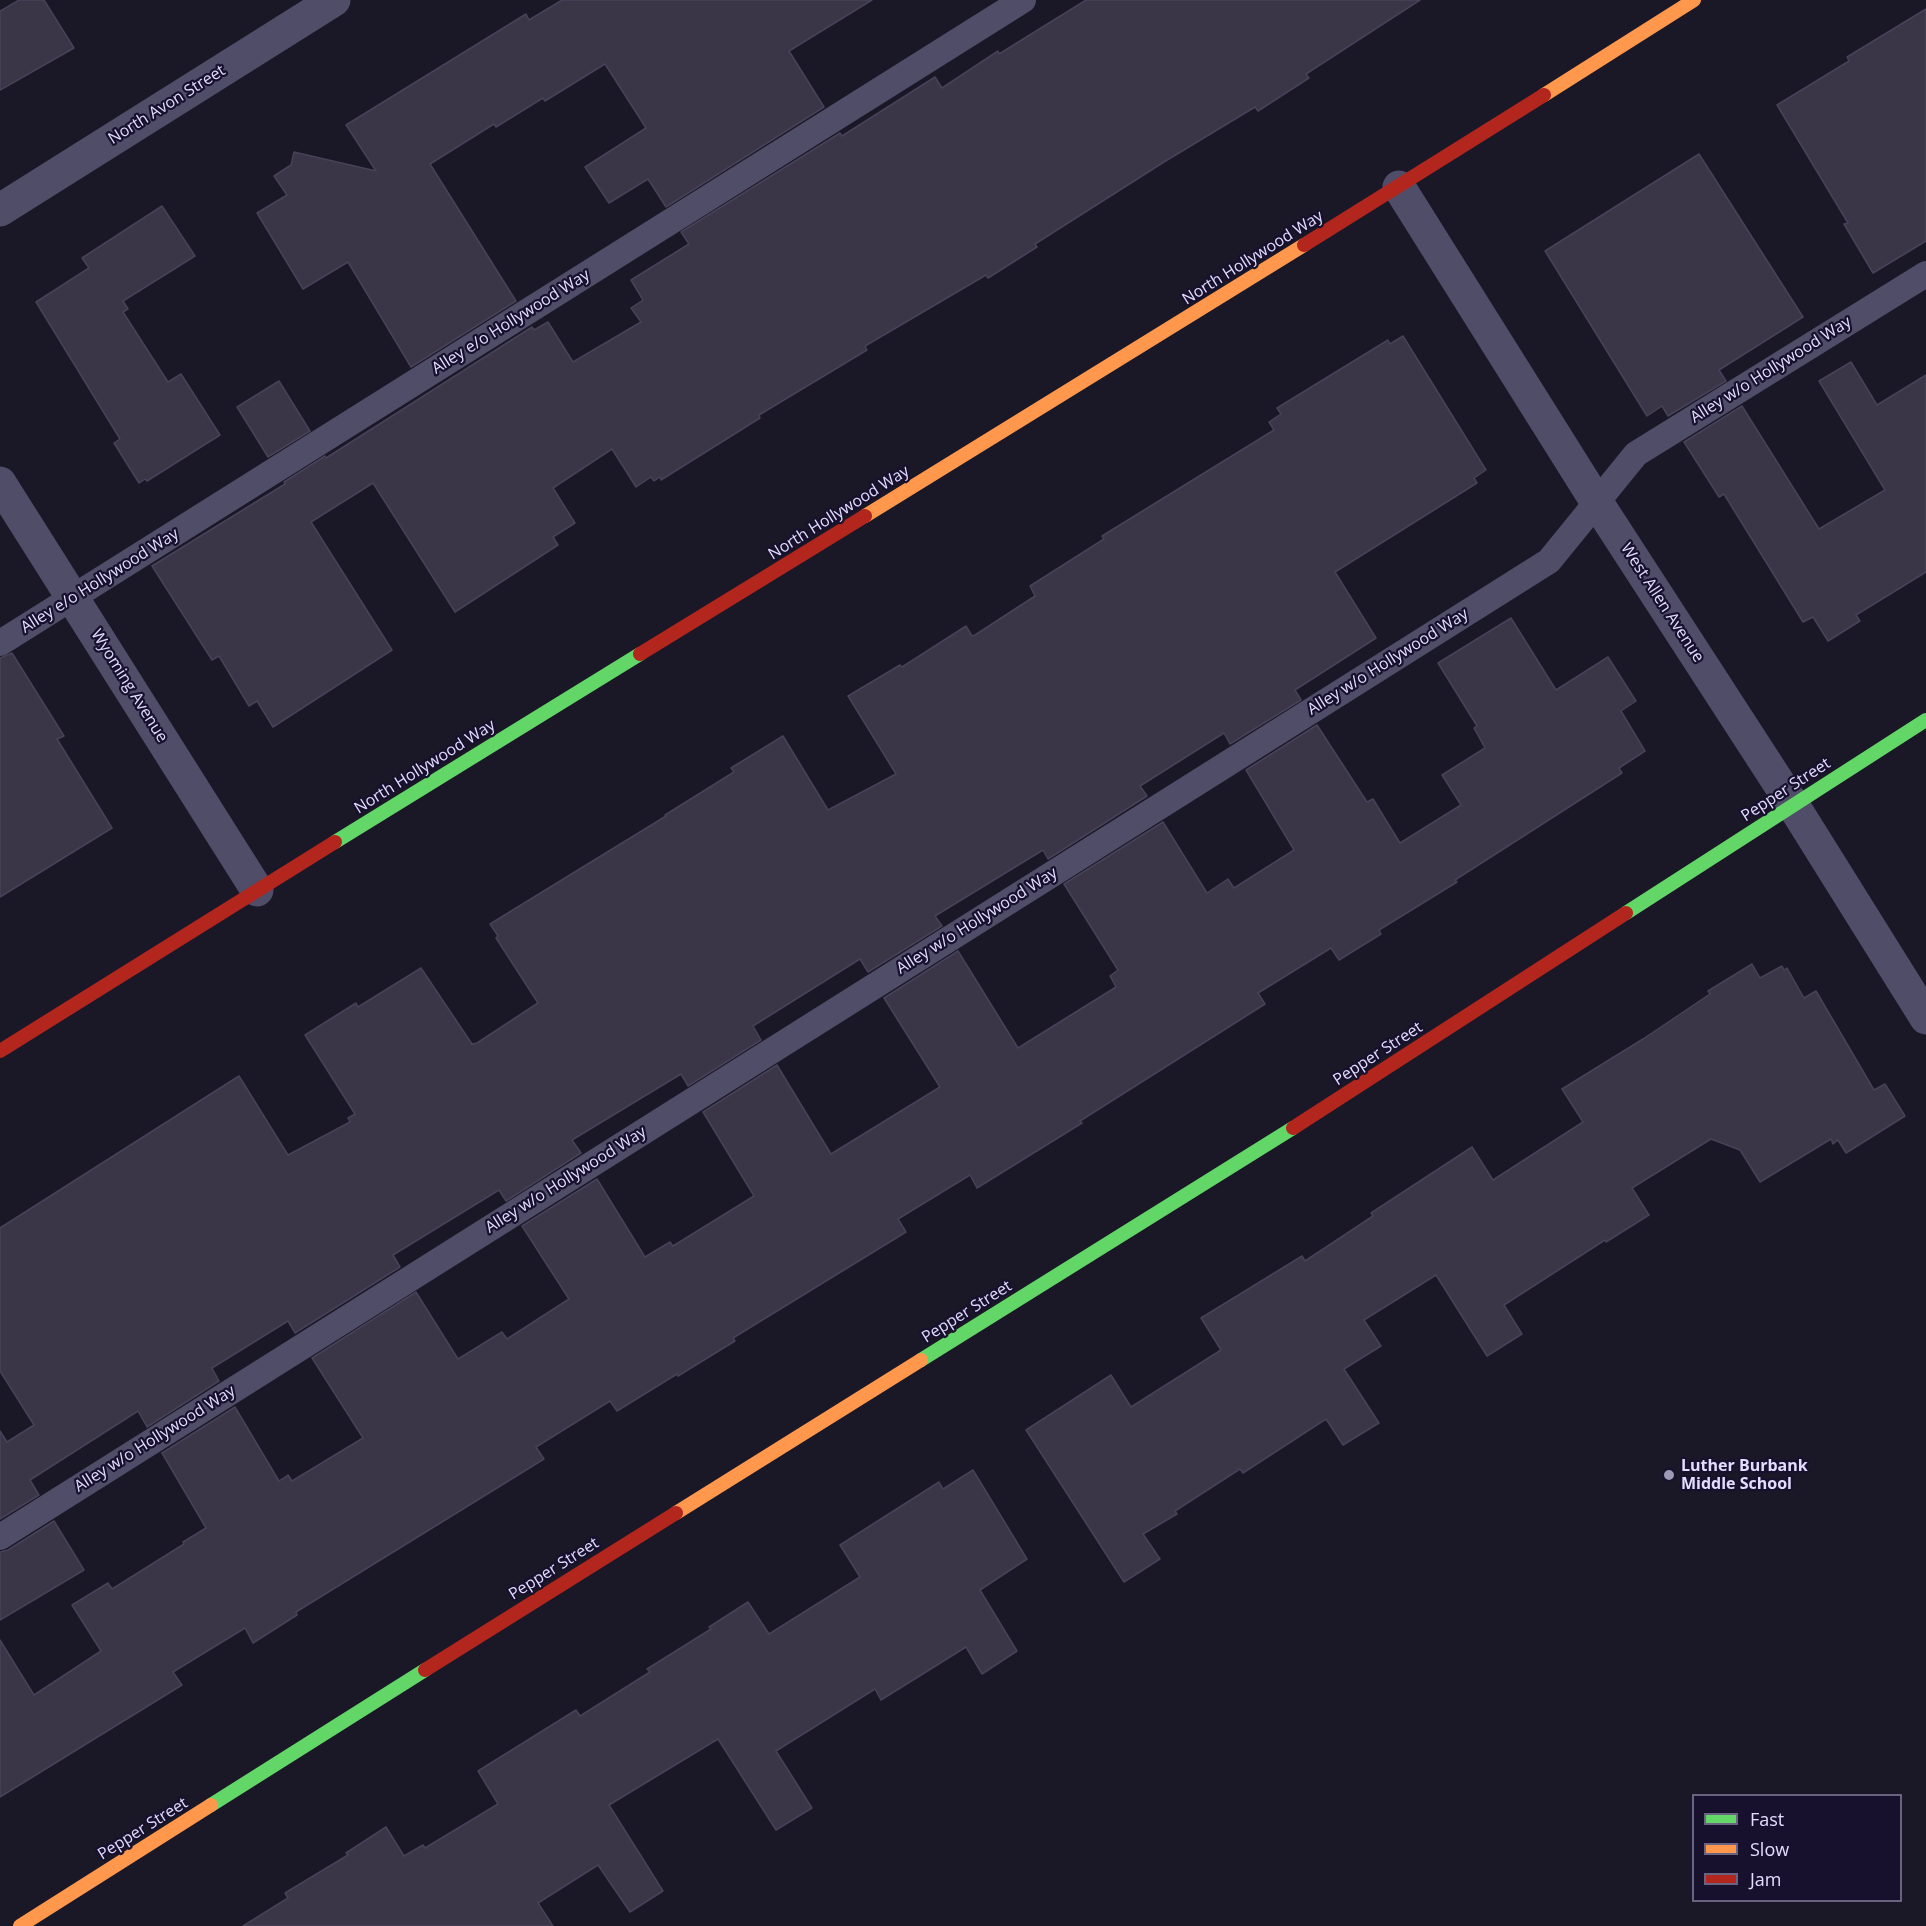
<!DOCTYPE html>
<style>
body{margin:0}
#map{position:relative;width:1926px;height:1926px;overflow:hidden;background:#1a1727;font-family:"Open Sans",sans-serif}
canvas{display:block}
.legend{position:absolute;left:1692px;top:1794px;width:210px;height:108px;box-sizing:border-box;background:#17112d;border:2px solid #696381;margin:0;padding:8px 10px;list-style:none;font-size:18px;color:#e3ddff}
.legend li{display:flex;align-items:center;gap:12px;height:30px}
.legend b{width:30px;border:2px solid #696381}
</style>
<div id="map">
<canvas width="1926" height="1926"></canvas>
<ul class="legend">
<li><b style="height:8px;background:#63d668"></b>Fast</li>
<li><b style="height:8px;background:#ff974d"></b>Slow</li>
<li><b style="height:8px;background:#b3261e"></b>Jam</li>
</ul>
</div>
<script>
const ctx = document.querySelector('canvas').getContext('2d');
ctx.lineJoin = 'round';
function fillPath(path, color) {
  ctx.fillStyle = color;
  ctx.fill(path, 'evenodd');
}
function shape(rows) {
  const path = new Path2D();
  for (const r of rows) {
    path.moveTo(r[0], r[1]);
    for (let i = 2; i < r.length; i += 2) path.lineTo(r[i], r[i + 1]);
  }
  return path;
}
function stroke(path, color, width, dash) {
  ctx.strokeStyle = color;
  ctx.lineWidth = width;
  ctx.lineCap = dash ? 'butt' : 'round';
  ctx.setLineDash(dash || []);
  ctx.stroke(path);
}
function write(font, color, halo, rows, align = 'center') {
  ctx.font = font + ' "Open Sans",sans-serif';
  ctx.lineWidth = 4.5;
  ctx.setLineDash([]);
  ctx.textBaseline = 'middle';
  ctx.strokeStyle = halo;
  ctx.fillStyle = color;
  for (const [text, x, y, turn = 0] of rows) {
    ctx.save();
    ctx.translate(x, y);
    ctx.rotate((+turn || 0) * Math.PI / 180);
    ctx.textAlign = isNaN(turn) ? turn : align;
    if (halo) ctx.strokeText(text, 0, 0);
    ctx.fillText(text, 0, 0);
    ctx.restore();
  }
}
const building = shape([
 [19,0,44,0,74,48,0,90,0,11,19,0],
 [562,0,872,0,789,51,824,107,666,207,648,179,609,203,585,167,646,128,605,64,545,101,543,98,496,127,494,124,430,164,516,301,411,367,348,262,303,289,257,213,287,195,274,176,291,165,294,152,376,171,346,125,526,14,529,20,562,0],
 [1086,0,1420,0,1306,74,1309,78,1258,111,1255,107,1164,162,1035,244,1037,247,988,278,986,275,865,346,867,350,759,415,760,418,661,480,660,477,654,481,651,477,636,487,612,449,553,488,575,523,553,537,558,545,455,612,373,483,311,522,392,650,273,727,257,701,249,706,219,656,212,660,152,566,285,484,284,482,325,456,326,458,532,327,534,330,548,322,573,362,641,322,631,308,643,300,631,280,689,244,681,232,840,133,842,136,935,77,942,88,998,51,999,54,1086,0],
 [1926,9,1926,241,1873,273,1844,224,1848,223,1777,105,1849,61,1847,57,1926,9],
 [1699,154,1803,317,1719,370,1726,381,1668,416,1662,406,1647,416,1545,251,1699,154],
 [162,206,195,256,123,301,128,309,123,312,168,382,181,374,220,435,147,481,145,479,139,483,114,443,120,439,36,302,89,268,82,258,162,206],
 [1403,336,1486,470,1474,478,1477,483,1335,572,1376,638,1295,690,1301,700,1230,744,1224,733,1140,786,1147,796,1048,859,1043,850,935,916,942,926,868,972,860,959,753,1026,761,1040,688,1086,681,1074,572,1140,581,1153,506,1201,499,1190,393,1255,400,1267,295,1333,288,1321,212,1368,219,1381,147,1427,138,1411,30,1480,39,1495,0,1519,0,1431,7,1442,34,1425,0,1371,0,1228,239,1076,288,1155,350,1122,348,1118,355,1114,305,1035,356,1003,358,1007,421,968,472,1044,477,1043,538,1003,496,938,498,936,490,924,666,816,665,815,734,772,731,768,783,736,828,810,896,774,848,696,900,665,902,667,966,626,972,636,975,635,1035,596,1030,586,1104,539,1102,536,1274,430,1269,422,1281,414,1277,408,1388,340,1390,344,1403,336],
 [1851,362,1877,405,1926,375,1926,572,1856,615,1860,621,1828,641,1813,617,1803,622,1724,494,1719,497,1684,442,1742,406,1819,529,1885,490,1819,381,1851,362],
 [279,381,310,431,268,457,237,407,279,381],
 [1511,618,1556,690,1608,657,1636,701,1621,711,1645,751,1619,768,1622,773,1455,880,1457,882,1379,930,1381,934,1339,960,1331,948,1258,993,1265,1004,1080,1121,1082,1123,977,1188,970,1175,898,1219,906,1232,733,1338,735,1341,678,1376,677,1374,617,1411,610,1401,536,1447,544,1459,296,1612,297,1615,253,1643,245,1628,173,1672,182,1685,0,1797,0,1640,34,1695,101,1651,72,1605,108,1583,112,1589,184,1544,183,1542,206,1528,162,1453,235,1407,279,1481,288,1475,292,1481,363,1438,312,1358,416,1292,458,1359,502,1332,507,1339,569,1299,522,1226,597,1179,645,1257,670,1242,673,1246,754,1196,703,1112,777,1065,831,1154,940,1087,884,998,958,951,1018,1048,1116,987,1110,976,1118,970,1064,884,1163,822,1207,893,1228,879,1234,888,1294,850,1246,770,1317,725,1367,802,1373,799,1400,843,1461,805,1442,775,1485,748,1474,728,1477,726,1438,663,1511,618],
 [12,653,64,736,57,739,112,828,0,897,0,658,12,653],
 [1752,964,1760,978,1782,966,1784,970,1787,968,1804,998,1816,991,1874,1090,1885,1084,1905,1116,1846,1153,1838,1140,1833,1144,1831,1139,1760,1182,1740,1150,1711,1139,1632,1188,1649,1215,1606,1242,1605,1240,1504,1305,1522,1334,1487,1356,1436,1275,1364,1320,1381,1346,1344,1369,1379,1423,1343,1445,1326,1419,1243,1473,1240,1469,1175,1511,1177,1514,1143,1534,1160,1559,1124,1582,1026,1430,1111,1375,1131,1407,1221,1350,1201,1318,1302,1256,1305,1261,1373,1216,1371,1213,1472,1147,1493,1180,1583,1122,1562,1089,1643,1039,1710,994,1708,991,1752,964],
 [973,1470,1027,1559,980,1590,1017,1651,982,1674,966,1647,881,1700,875,1689,776,1751,812,1808,776,1830,718,1739,609,1805,663,1891,630,1912,598,1865,538,1903,553,1926,243,1926,288,1898,285,1893,348,1855,346,1853,386,1827,404,1856,423,1845,425,1848,498,1804,478,1771,576,1710,580,1716,650,1672,647,1669,711,1629,709,1627,748,1602,769,1634,860,1577,840,1545,939,1482,943,1489,973,1470],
 [54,1521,84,1570,0,1620,0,1552,8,1550,54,1521]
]);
const lane = shape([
 [0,643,1023,0],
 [0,1537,1549,561,1636,454,1926,274]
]);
const street = shape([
 [1399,187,1596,501,1793,805,1926,1018],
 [0,210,334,0],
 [0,483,257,890]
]);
const fast = shape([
 [335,842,640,654],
 [1626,913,1926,720],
 [921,1360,1293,1128],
 [211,1805,425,1670]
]);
const slow = shape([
 [1544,95,1694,0],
 [865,516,1304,245],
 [676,1513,921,1360],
 [20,1926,211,1805]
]);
const jam = shape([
 [1304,245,1544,95],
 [640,654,865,516],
 [0,1051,335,842],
 [1293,1128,1626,913],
 [425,1670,676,1513]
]);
const markers = [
 [1669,1475,6,"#9d98b3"]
];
const streetNames = [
 ["North Avon Street",167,105,-32],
 ["North Hollywood Way",1253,258,-32],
 ["Alley e/o Hollywood Way",511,322,-32],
 ["Alley w/o Hollywood Way",1771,370,-32],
 ["North Hollywood Way",839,513,-32],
 ["Alley e/o Hollywood Way",100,581,-32],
 ["West Allen Avenue",1662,603,57],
 ["Alley w/o Hollywood Way",1388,662,-32],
 ["Wyoming Avenue",129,686,58],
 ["North Hollywood Way",425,767,-32],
 ["Pepper Street",1786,790,-33],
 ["Alley w/o Hollywood Way",977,921,-32],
 ["Pepper Street",1378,1054,-33],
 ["Alley w/o Hollywood Way",566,1180,-32],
 ["Pepper Street",967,1312,-32],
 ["Alley w/o Hollywood Way",155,1439,-32],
 ["Pepper Street",554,1569,-32],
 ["Pepper Street",143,1829,-32]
];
const poiNames = [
 ["Luther Burbank",1681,1466],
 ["Middle School",1681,1484]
];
fillPath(building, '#3a3648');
stroke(building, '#484259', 1.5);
stroke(lane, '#4f4d67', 26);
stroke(street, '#4f4d67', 33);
stroke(fast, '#63d668', 14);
stroke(slow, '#ff974d', 14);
stroke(jam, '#b3261e', 14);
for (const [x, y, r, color] of markers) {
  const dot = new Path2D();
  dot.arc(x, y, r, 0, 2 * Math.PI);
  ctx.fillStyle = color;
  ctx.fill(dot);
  stroke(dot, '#17112d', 2);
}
write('16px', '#e3ddff', '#17112d', streetNames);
write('bold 16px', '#e3ddff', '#17112d', poiNames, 'left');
</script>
